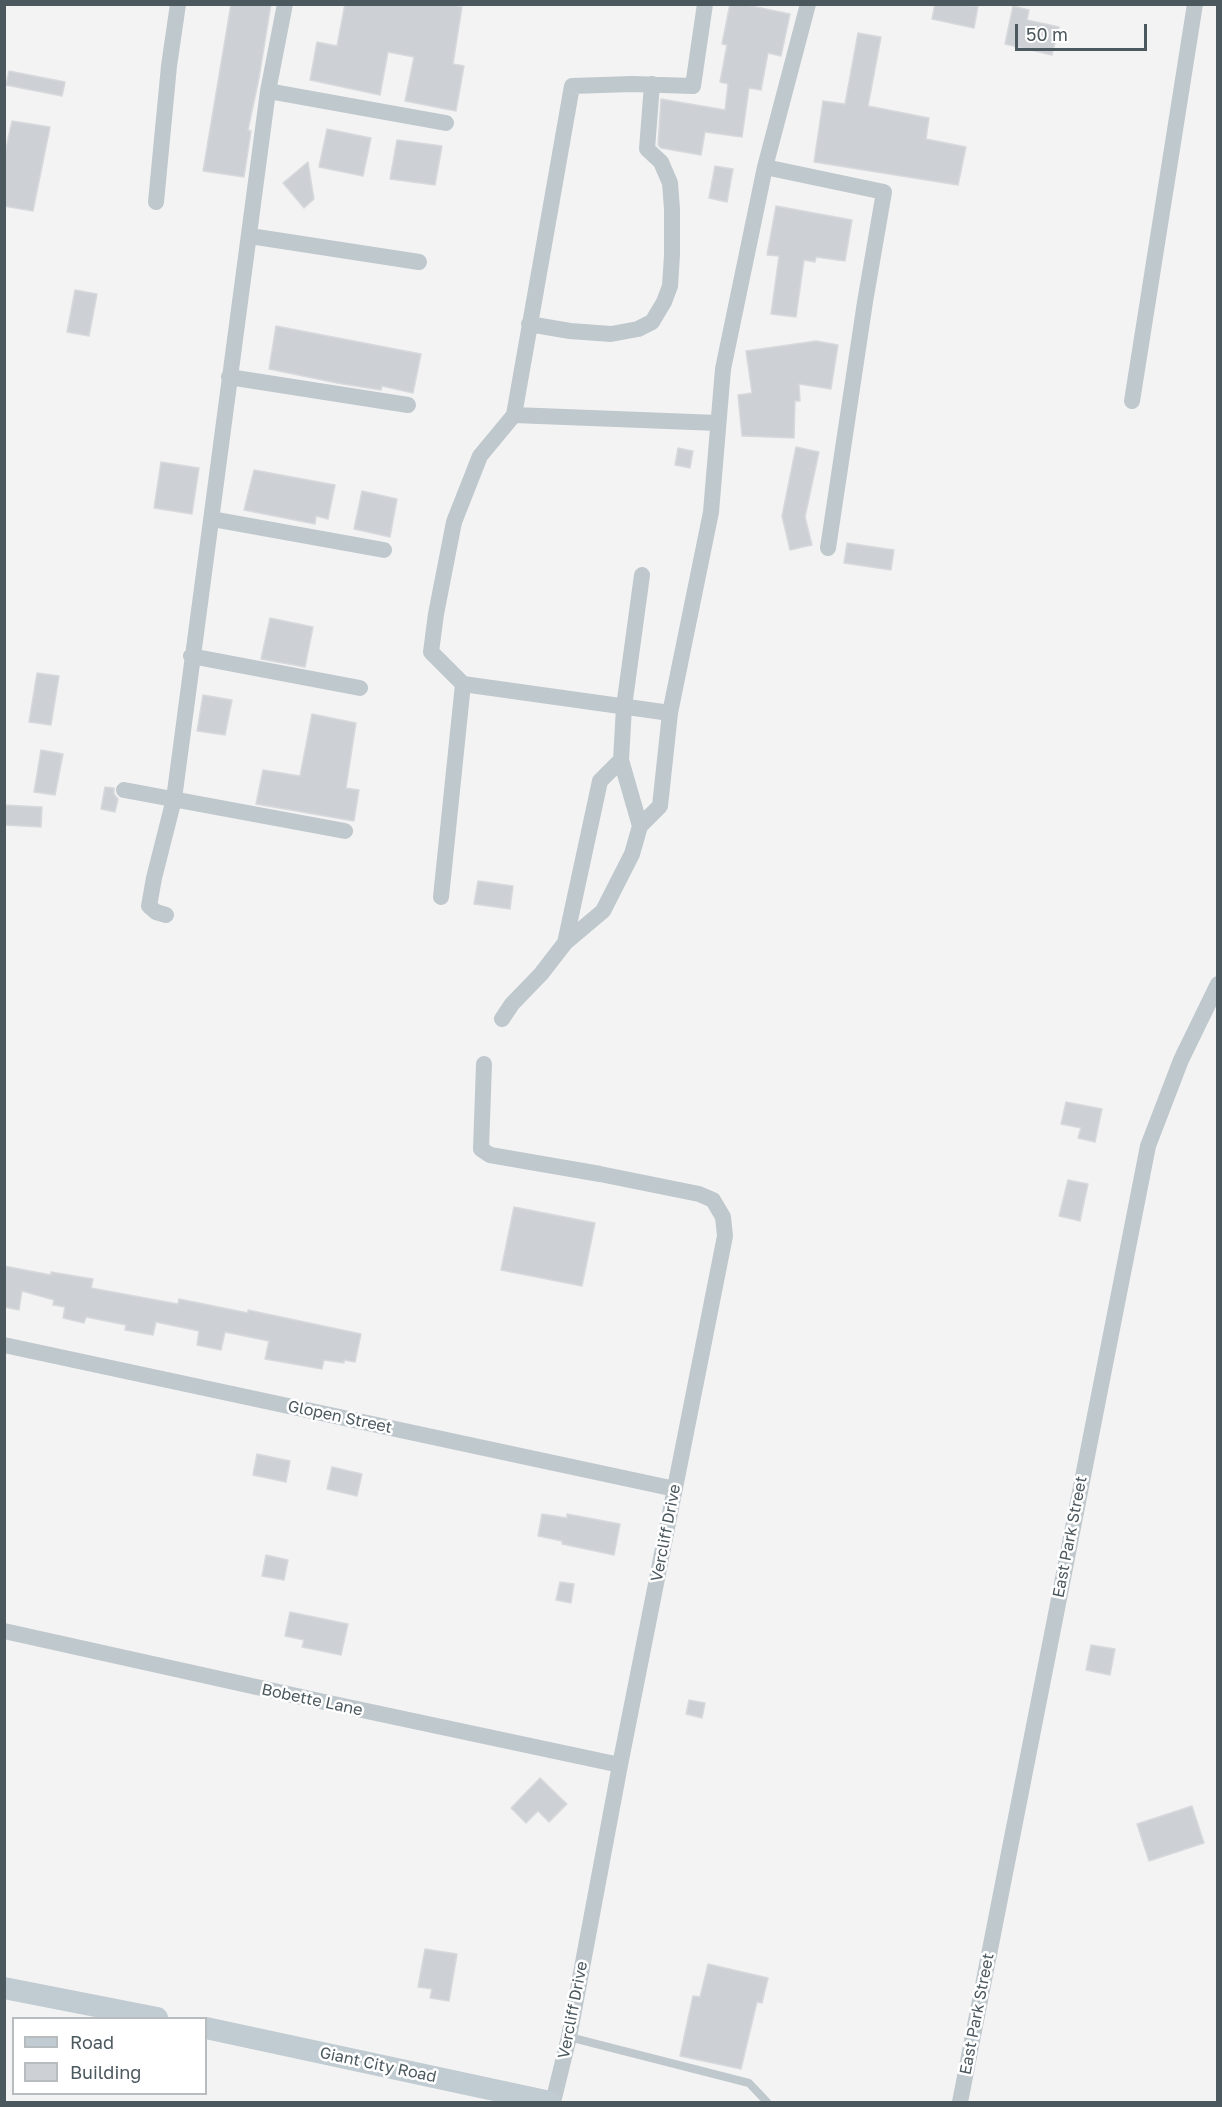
<!DOCTYPE html>
<style>
body{margin:0}
#map{position:relative;width:1222px;height:2107px;overflow:hidden;background:#f4f3f3;font-family:"Golos Text",sans-serif}
canvas{display:block}
.frame{position:absolute;inset:0;border:6px solid #4b585e;pointer-events:none}
.legend{position:absolute;left:12px;top:2017px;width:195px;height:78px;box-sizing:border-box;background:#fff;border:2px solid #b7bcbf;margin:0;padding:8px 10px;list-style:none;font-size:18px;color:#4b585e}
.legend li{display:flex;align-items:center;gap:12px;height:30px}
.legend b{width:30px;border:2px solid #b7bcbf}
.scale{position:absolute;left:1015px;top:24px;width:132px;height:27px;box-sizing:border-box;border:3px solid #4b585e;border-top:0;padding-left:8px;font-size:18px;line-height:21px;white-space:nowrap;color:#4b585e;-webkit-text-stroke:4px #fff;paint-order:stroke}
</style>
<div id="map">
<canvas width="1222" height="2107"></canvas>
<div class="frame"></div>
<ul class="legend">
<li><b style="height:8px;background:#c0cbd2"></b>Road</li>
<li><b style="height:16px;background:#cdd0d4"></b>Building</li>
</ul>
<div class="scale">50 m</div>
</div>
<script>
const ctx = document.querySelector('canvas').getContext('2d');
ctx.lineJoin = 'round';
function fillPath(path, color) {
  ctx.fillStyle = color;
  ctx.fill(path, 'evenodd');
}
function shape(rows) {
  const path = new Path2D();
  for (const r of rows) {
    path.moveTo(r[0], r[1]);
    for (let i = 2; i < r.length; i += 2) path.lineTo(r[i], r[i + 1]);
  }
  return path;
}
function stroke(path, color, width, dash) {
  ctx.strokeStyle = color;
  ctx.lineWidth = width;
  ctx.lineCap = dash ? 'butt' : 'round';
  ctx.setLineDash(dash || []);
  ctx.stroke(path);
}
function write(font, color, halo, rows, align = 'center') {
  ctx.font = font + ' "Golos Text",sans-serif';
  ctx.lineWidth = 5;
  ctx.setLineDash([]);
  ctx.textBaseline = 'middle';
  ctx.strokeStyle = halo;
  ctx.fillStyle = color;
  for (const [text, x, y, turn = 0] of rows) {
    ctx.save();
    ctx.translate(x, y);
    ctx.rotate((+turn || 0) * Math.PI / 180);
    ctx.textAlign = isNaN(turn) ? turn : align;
    if (halo) ctx.strokeText(text, 0, 0);
    ctx.fillText(text, 0, 0);
    ctx.restore();
  }
}
const building = shape([
 [231,4,271,4,259,78,248,130,251,131,244,177,203,171,231,4],
 [345,4,449,4,462,7,453,64,464,66,456,111,405,101,414,57,388,52,380,95,310,80,317,42,337,46,345,4],
 [730,4,742,4,790,14,781,56,768,53,761,90,749,88,742,137,705,132,701,155,661,148,658,145,661,99,725,110,728,84,720,82,727,45,722,44,730,4],
 [935,4,978,6,974,28,932,19,935,4],
 [1013,6,1029,10,1027,20,1059,27,1052,55,1005,44,1013,6],
 [858,33,881,37,868,106,929,118,926,139,966,147,958,185,814,162,823,101,845,104,858,33],
 [9,71,65,82,62,96,6,85,9,71],
 [12,121,50,127,33,211,4,206,4,157,12,121],
 [327,129,371,138,363,176,319,167,327,129],
 [397,140,442,146,435,185,390,179,397,140],
 [308,162,314,199,304,208,283,183,308,162],
 [715,166,733,169,727,202,709,198,715,166],
 [776,206,852,220,845,261,816,257,815,262,804,260,796,317,771,314,779,256,767,255,776,206],
 [75,290,97,294,89,336,67,332,75,290],
 [276,326,421,354,413,393,382,386,381,390,337,383,269,369,276,326],
 [816,341,838,345,831,389,799,384,800,401,795,401,794,438,742,436,738,395,752,393,746,351,816,341],
 [796,447,819,452,805,517,812,545,790,550,782,516,796,447],
 [678,448,693,451,690,468,675,465,678,448],
 [161,462,199,468,192,514,154,508,161,462],
 [254,470,335,485,328,519,316,516,315,524,244,510,254,470],
 [362,491,397,499,390,537,354,529,362,491],
 [847,543,894,550,891,570,844,563,847,543],
 [270,618,313,627,305,667,261,659,270,618],
 [37,673,59,676,51,725,29,722,37,673],
 [203,695,232,700,225,735,197,731,203,695],
 [312,714,356,723,346,788,359,790,354,821,256,804,263,770,300,776,312,714],
 [41,750,63,754,55,795,34,792,41,750],
 [105,787,114,788,114,794,118,799,115,812,101,809,105,787],
 [4,805,42,807,41,827,4,825,4,805],
 [478,881,513,886,510,909,474,904,478,881],
 [1066,1102,1102,1109,1095,1142,1078,1138,1081,1128,1061,1124,1066,1102],
 [1068,1180,1088,1184,1080,1221,1059,1216,1068,1180],
 [514,1207,595,1223,582,1286,501,1270,514,1207],
 [4,1266,51,1275,51,1272,93,1279,91,1288,178,1304,179,1299,248,1313,248,1310,361,1334,355,1362,344,1360,344,1363,324,1360,322,1369,265,1359,269,1341,225,1332,221,1350,197,1345,199,1331,156,1322,153,1335,125,1330,126,1325,86,1317,84,1323,63,1318,65,1307,53,1305,54,1300,22,1291,19,1310,4,1307,4,1266],
 [257,1454,290,1461,286,1482,253,1475,257,1454],
 [332,1467,362,1474,357,1496,327,1489,332,1467],
 [542,1514,567,1518,567,1514,620,1524,614,1555,562,1544,562,1541,538,1536,542,1514],
 [266,1555,288,1560,284,1580,262,1576,266,1555],
 [560,1582,574,1584,571,1603,556,1600,560,1582],
 [290,1612,348,1624,341,1655,302,1647,304,1640,285,1636,290,1612],
 [1091,1645,1115,1649,1110,1675,1086,1670,1091,1645],
 [689,1700,705,1703,702,1718,686,1714,689,1700],
 [540,1778,567,1804,549,1822,538,1811,526,1823,511,1808,540,1778],
 [1192,1806,1204,1843,1149,1861,1137,1824,1192,1806],
 [425,1949,457,1954,449,2001,430,1998,432,1989,418,1987,425,1949],
 [708,1964,768,1978,762,2003,757,2002,741,2069,680,2056,693,1996,700,1997,708,1964]
]);
const lane = shape([
 [569,2037,749,2083,767,2102]
]);
const street = shape([
 [268,91,446,123],
 [765,167,884,192,865,302,828,548],
 [156,202,169,66,178,4],
 [250,236,419,262],
 [529,324,570,331,611,334,638,329,652,322,664,302,670,286,672,255,672,209,670,183,661,162,647,149,652,84],
 [229,377,408,405],
 [1132,401,1195,4],
 [514,415,718,423],
 [212,519,384,550],
 [191,656,360,688],
 [463,684,670,713],
 [124,790,345,831],
 [640,826,621,760,624,707,642,575],
 [441,897,463,684,431,652,436,614,454,522,480,456,514,415,572,86,632,84,693,86,705,4],
 [166,915,156,912,149,906,154,878,174,799,268,91,285,4],
 [565,943,600,781,621,760],
 [502,1019,512,1004,541,974,565,943,603,911,632,854,640,826,660,806,670,713,711,512,723,369,765,167,808,4],
 [484,1064,481,1149,490,1155,600,1174,699,1194,713,1200,723,1217,725,1236,620,1765,569,2037,553,2102],
 [4,1345,675,1489],
 [4,1631,315,1700,620,1765],
 [960,2102,1148,1146,1181,1060,1218,984]
]);
const secondary = shape([
 [4,1988,157,2018],
 [206,2028,550,2102]
]);
const streetNames = [
 ["Glopen Street",340,1417,12],
 ["Vercliff Drive",666,1533,-79],
 ["East Park Street",1070,1537,-79],
 ["Bobette Lane",312,1700,12],
 ["Vercliff Drive",573,2010,-79],
 ["East Park Street",977,2014,-79],
 ["Giant City Road",378,2065,12]
];
fillPath(building, '#cdd0d4');
stroke(building, '#d7d9dd', 1.5);
stroke(lane, '#bfc8cd', 8);
stroke(street, '#bfc8cd', 16);
stroke(secondary, '#c0cbd2', 22);
write('16px', '#4b585e', '#fff', streetNames);
</script>
